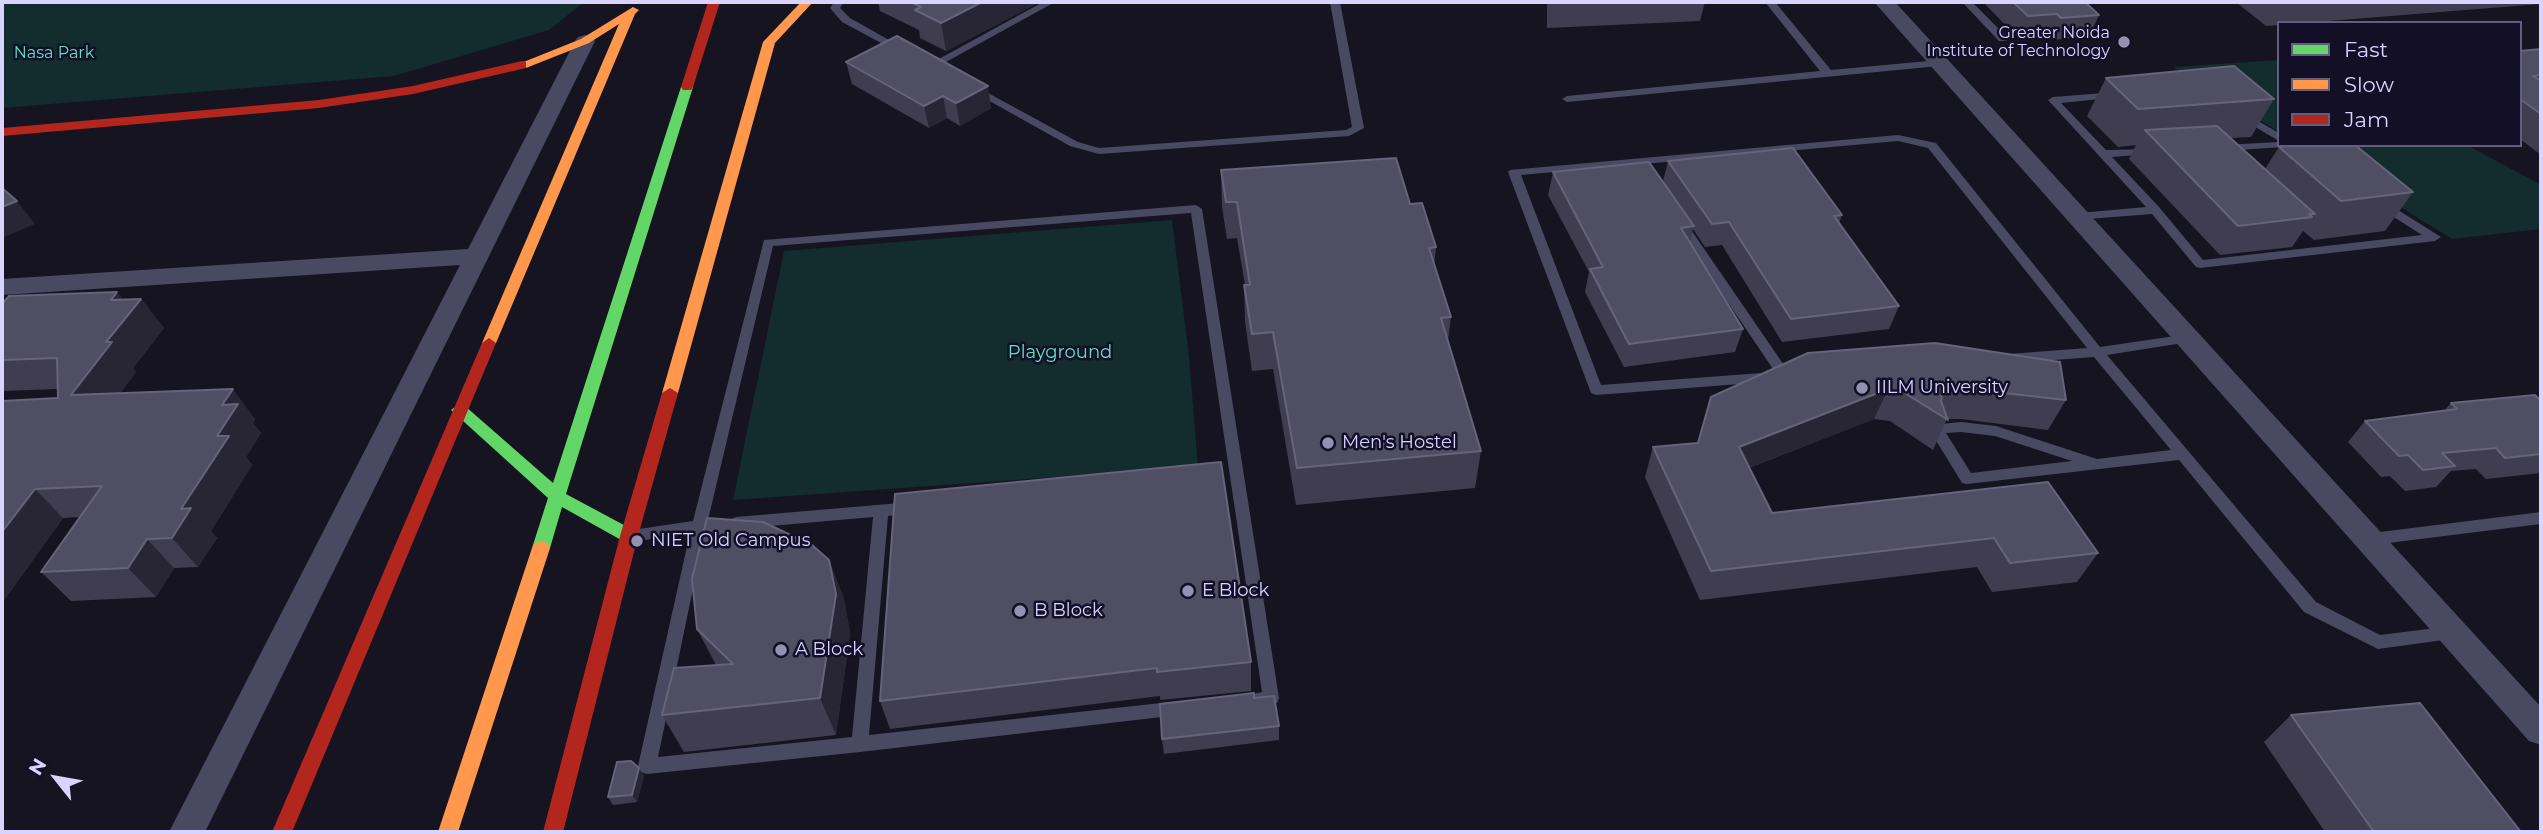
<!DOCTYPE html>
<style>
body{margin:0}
#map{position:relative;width:2543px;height:834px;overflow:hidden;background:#161421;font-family:Montserrat,sans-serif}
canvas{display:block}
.frame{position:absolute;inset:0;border:4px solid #d9d4ff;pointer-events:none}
.legend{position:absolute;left:2277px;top:21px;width:245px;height:126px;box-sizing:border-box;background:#130f26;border:2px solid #625e7d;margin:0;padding:9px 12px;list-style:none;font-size:21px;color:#d9d4ff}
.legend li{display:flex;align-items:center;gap:14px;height:35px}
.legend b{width:35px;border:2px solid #625e7d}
.north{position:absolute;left:21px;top:743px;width:70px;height:70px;-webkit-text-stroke:5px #130f26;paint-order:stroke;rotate:301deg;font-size:19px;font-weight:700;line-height:28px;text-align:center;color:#d9d4ff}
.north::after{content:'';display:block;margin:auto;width:24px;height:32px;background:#d9d4ff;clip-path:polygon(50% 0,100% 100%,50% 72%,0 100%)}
</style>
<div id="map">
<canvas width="2543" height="834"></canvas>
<div class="frame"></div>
<ul class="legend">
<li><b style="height:9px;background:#63d668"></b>Fast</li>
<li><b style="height:9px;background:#ff974d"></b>Slow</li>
<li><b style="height:9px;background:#b3261e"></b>Jam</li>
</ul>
<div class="north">N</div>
</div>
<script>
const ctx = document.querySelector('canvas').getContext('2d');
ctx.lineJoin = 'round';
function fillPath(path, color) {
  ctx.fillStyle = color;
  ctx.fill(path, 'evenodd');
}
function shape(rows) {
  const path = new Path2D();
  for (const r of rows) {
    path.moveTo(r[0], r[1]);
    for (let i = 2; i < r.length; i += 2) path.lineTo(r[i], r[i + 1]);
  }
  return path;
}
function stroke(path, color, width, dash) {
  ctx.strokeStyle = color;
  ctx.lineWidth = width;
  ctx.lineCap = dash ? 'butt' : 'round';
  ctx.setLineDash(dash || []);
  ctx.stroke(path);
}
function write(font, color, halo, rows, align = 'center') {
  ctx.font = font + ' Montserrat,sans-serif';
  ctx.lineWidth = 5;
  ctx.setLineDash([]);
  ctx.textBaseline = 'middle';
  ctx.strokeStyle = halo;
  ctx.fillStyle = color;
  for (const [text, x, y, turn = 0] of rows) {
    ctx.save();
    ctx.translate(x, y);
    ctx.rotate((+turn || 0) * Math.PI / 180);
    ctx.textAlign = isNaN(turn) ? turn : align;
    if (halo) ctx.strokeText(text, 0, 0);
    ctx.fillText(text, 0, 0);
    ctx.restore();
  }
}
const green = shape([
 [2,2,584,2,549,30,394,76,2,108],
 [2279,60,2279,132,2173,67],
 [2300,145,2467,145,2541,185,2541,229,2452,239],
 [1172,220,1189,356,1198,467,733,500,784,251]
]);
const lane = shape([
 [834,2,844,2,840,8,850,18,905,49,900,52,896,51,842,22,830,8,834,2],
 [1043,2,1055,2,935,68,931,69,926,66,1043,2],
 [1330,2,1340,2,1364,128,1349,136,1099,154,1070,146,968,89,973,86,977,87,1078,142,1099,148,1346,130,1352,127,1330,2],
 [1765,2,1775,2,1831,70,1939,60,1944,63,1939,66,1567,102,1562,99,1567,96,1820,71,1765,2],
 [1962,2,1972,2,2007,37,2007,41,1999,41,1962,2],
 [2116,92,2120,93,2120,97,2061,103,2106,150,2154,149,2154,153,2150,154,2112,157,2159,207,2203,260,2422,235,2378,207,2378,201,2382,200,2441,237,2435,241,2200,268,2196,267,2152,214,2075,220,2073,217,2075,214,2079,213,2146,207,2048,100,2053,97,2116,92],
 [2244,113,2279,133,2279,141,2240,118,2240,114,2244,113],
 [1898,135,1936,143,2100,347,2189,334,2194,335,2196,338,2194,341,2189,342,2107,355,2316,602,2380,635,2452,626,2458,628,2460,633,2458,638,2378,649,2304,612,2179,460,1967,484,1962,483,1929,429,1931,425,1961,422,1996,426,2097,459,2171,450,2094,357,1596,395,1591,393,1508,172,1510,170,1898,135],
 [1898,141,1928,148,2087,348,1788,371,1685,221,1681,220,1675,224,1775,372,1601,385,1521,175,1898,141],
 [1961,432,1995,436,2072,461,1971,473,1946,433,1961,432],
 [2279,142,2279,145,2284,145,2283,147,2223,151,2217,148,2223,145,2279,142],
 [1196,205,1202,209,1279,698,1277,703,1255,707,1249,705,1247,700,1249,695,1262,692,1191,213,773,246,708,520,714,525,711,529,705,531,658,757,852,737,873,517,736,529,731,527,728,523,731,519,736,517,912,502,917,504,919,508,917,512,888,516,869,735,1179,701,1185,703,1187,708,1185,713,1179,715,860,752,647,774,641,772,638,766,690,533,632,542,627,540,624,536,627,532,632,530,693,521,764,240,1196,205],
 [2541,512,2541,524,2372,545,2367,543,2364,539,2367,535,2372,533,2541,512]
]);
const street = shape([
 [1874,2,1895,2,2541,707,2541,745,2529,741,1874,2],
 [585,35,592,37,595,41,205,832,169,832,460,265,2,295,2,279,468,249,575,41,578,37,585,35]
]);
const fast = shape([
 [687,83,693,87,566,494,635,531,638,536,635,541,623,541,562,507,550,548,547,553,541,555,535,553,532,548,548,498,451,410,459,404,465,406,553,483,681,87,687,83]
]);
const slow = shape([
 [801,2,813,2,775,43,678,393,675,397,665,397,662,393,763,42,801,2],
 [633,7,639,10,635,14,496,343,489,348,484,347,482,343,619,24,589,43,526,68,518,68,516,65,581,39,633,7],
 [541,541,547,543,550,548,458,832,438,832,532,548,535,543,541,541]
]);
const jam = shape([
 [708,2,720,2,693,87,691,90,683,90,681,87,708,2],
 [522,61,526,62,526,68,413,94,319,108,2,136,2,128,319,100,413,86,522,61],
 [489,338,496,343,292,832,272,832,482,343,489,338],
 [670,388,678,393,638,536,563,832,543,832,620,536,662,393,670,388]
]);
const wall = shape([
 [878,2,1040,2,946,51,920,38,919,30,880,11],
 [1547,2,1705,2,1700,21,1547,28],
 [1983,2,2085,2,2099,15,2089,37,2051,40,2047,35,2018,38],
 [2236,2,2541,2,2541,4,2303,23,2279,23,2279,25,2266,26],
 [2541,49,2541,155,2520,139,2520,51],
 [846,62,991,108,960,126,947,118,929,128,852,84],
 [2106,78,2274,99,2251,137,2231,138,2265,169,2279,147,2413,192,2385,231,2314,240,2303,231,2292,247,2220,255,2129,159,2136,145,2118,147,2087,116],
 [1668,161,1842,215,1839,223,1899,306,1889,329,1782,342,1722,245,1705,247,1693,229,1690,242,1743,329,1735,352,1624,367,1585,292,1589,272,1548,195,1553,172,1663,181],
 [1221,170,1410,204,1436,247,1434,265,1451,317,1448,341,1481,451,1475,488,1296,505,1273,369,1252,371,1245,322,1244,285,1245,285,1237,238,1227,239,1222,207],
 [141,299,164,328,133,368,136,372,120,393,255,419,253,423,261,433,246,457,252,465,211,531,217,538,198,567,174,568,156,597,71,601,41,572,79,517,63,518,2,603,2,401,58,398,58,389,2,391,2,304],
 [1808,353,2066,400,2048,430,1961,419,1947,419,1933,450,1890,421,1874,419,1749,468,1772,513,2048,482,2098,553,2077,582,1992,592,1977,567,1700,600,1645,477,1653,447,1697,443,1711,397],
 [2541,401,2541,473,2486,479,2476,469,2451,471,2436,487,2405,491,2390,476,2381,477,2348,442,2365,421,2444,411,2451,403],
 [895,494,1251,662,1251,691,1160,700,1160,696,890,729,880,701],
 [829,560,844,599,850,633,836,735,684,752,662,715,716,665,697,629],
 [1254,698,1279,726,1279,740,1164,754,1162,739],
 [2291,715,2521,832,2325,832,2264,742],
 [639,768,644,776,637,802,613,805,608,797]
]);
const shadedWall = shape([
 [982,2,1040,2,946,51,941,23],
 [988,86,991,108,960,126,956,103],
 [943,96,947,118,929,128,924,106],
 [17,201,35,224,2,238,2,207],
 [117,292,131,310,141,299,164,328,133,368,136,372,97,425,71,395,106,342,111,300],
 [233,389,255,419,253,423,261,433,246,457,252,465,211,531,217,538,198,567,172,538,181,509,217,436,222,405],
 [1888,389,1874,419,1728,476,1739,447],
 [35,489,63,518,2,603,2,532],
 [147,539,174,568,156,597,128,568],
 [829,560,844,599,850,633,836,735,820,698],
 [639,768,644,776,637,802,632,795]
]);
const building = shape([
 [911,2,982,2,941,23,915,10,921,7,911,2],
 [2013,2,2085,2,2099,15,2061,18,2057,14,2028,16,2013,2],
 [897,36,988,86,956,103,943,96,924,106,846,62,897,36],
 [2541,49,2541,75,2533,76,2541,81,2541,114,2520,99,2520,51,2541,49],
 [2234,66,2274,99,2138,109,2106,78,2234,66],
 [2217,126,2315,214,2309,214,2312,217,2238,226,2145,130,2217,126],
 [2293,145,2355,145,2413,192,2341,201,2279,147,2293,145],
 [1793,148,1842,215,1834,216,1899,306,1791,319,1729,222,1712,224,1668,161,1793,148],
 [1396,158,1410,204,1422,203,1436,247,1429,248,1451,317,1441,318,1481,451,1297,468,1273,332,1252,334,1244,285,1250,285,1237,202,1226,202,1221,170,1396,158],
 [1649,162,1694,226,1681,228,1743,329,1629,344,1590,269,1603,267,1553,172,1649,162],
 [2,188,17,201,2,207,2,188],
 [117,292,111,300,141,299,106,342,112,342,71,395,233,389,222,405,238,404,217,436,229,436,181,509,191,508,172,538,147,539,128,568,41,572,102,486,35,489,2,532,2,401,58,398,57,358,2,360,2,304,9,296,117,292],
 [1935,343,2060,362,2066,400,1977,390,1943,389,1941,401,1948,420,1903,392,1888,389,1739,447,1772,513,2048,482,2098,553,2010,563,1994,538,1711,571,1653,447,1698,443,1711,397,1808,353,1935,343],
 [2535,395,2541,401,2541,454,2505,458,2496,448,2442,453,2455,466,2423,470,2408,455,2399,456,2365,421,2457,409,2451,403,2535,395],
 [1221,462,1251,662,1157,672,1157,668,880,701,895,494,1221,462],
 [707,518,763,522,812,545,829,560,836,594,820,698,662,715,674,668,733,664,697,629,692,579,707,518],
 [1254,693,1254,698,1274,696,1279,726,1162,739,1160,704,1254,693],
 [2420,703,2521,832,2374,832,2291,715,2420,703],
 [631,761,639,768,632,795,608,797,617,762,631,761]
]);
const markers = [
 [2124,42,7,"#9591b1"],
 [1862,388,7,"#9591b1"],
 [1328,443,7,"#9591b1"],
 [637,541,7,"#9591b1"],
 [1188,591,7,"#9591b1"],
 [1020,611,7,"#9591b1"],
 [781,650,7,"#9591b1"]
];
const farPoinames = [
 ["Greater Noida",2110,33],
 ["Institute of Technology",2110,51]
];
const farParknames = [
 ["Nasa Park",54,53]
];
const parkNames = [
 ["Playground",1060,353]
];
const poiNames = [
 ["IILM University",1876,388],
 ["Men's Hostel",1342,443],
 ["NIET Old Campus",651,541],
 ["E Block",1202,591],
 ["B Block",1034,611],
 ["A Block",795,650]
];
fillPath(green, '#132c2d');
fillPath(lane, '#4a4962');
fillPath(street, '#4a4962');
fillPath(fast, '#63d668');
fillPath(slow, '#ff974d');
fillPath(jam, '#b3261e');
fillPath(wall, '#403d50');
fillPath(shadedWall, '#282635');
fillPath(building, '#504e63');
stroke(building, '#66637b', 2);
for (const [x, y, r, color] of markers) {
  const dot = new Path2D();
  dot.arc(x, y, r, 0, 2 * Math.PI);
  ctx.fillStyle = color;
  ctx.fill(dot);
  stroke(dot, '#130f26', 2.5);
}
write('16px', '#d9d4ff', '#130f26', farPoinames, 'right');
write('16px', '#5fe0c0', '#130f26', farParknames);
write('18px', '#5fe0c0', '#130f26', parkNames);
write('18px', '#d9d4ff', '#130f26', poiNames, 'left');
</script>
